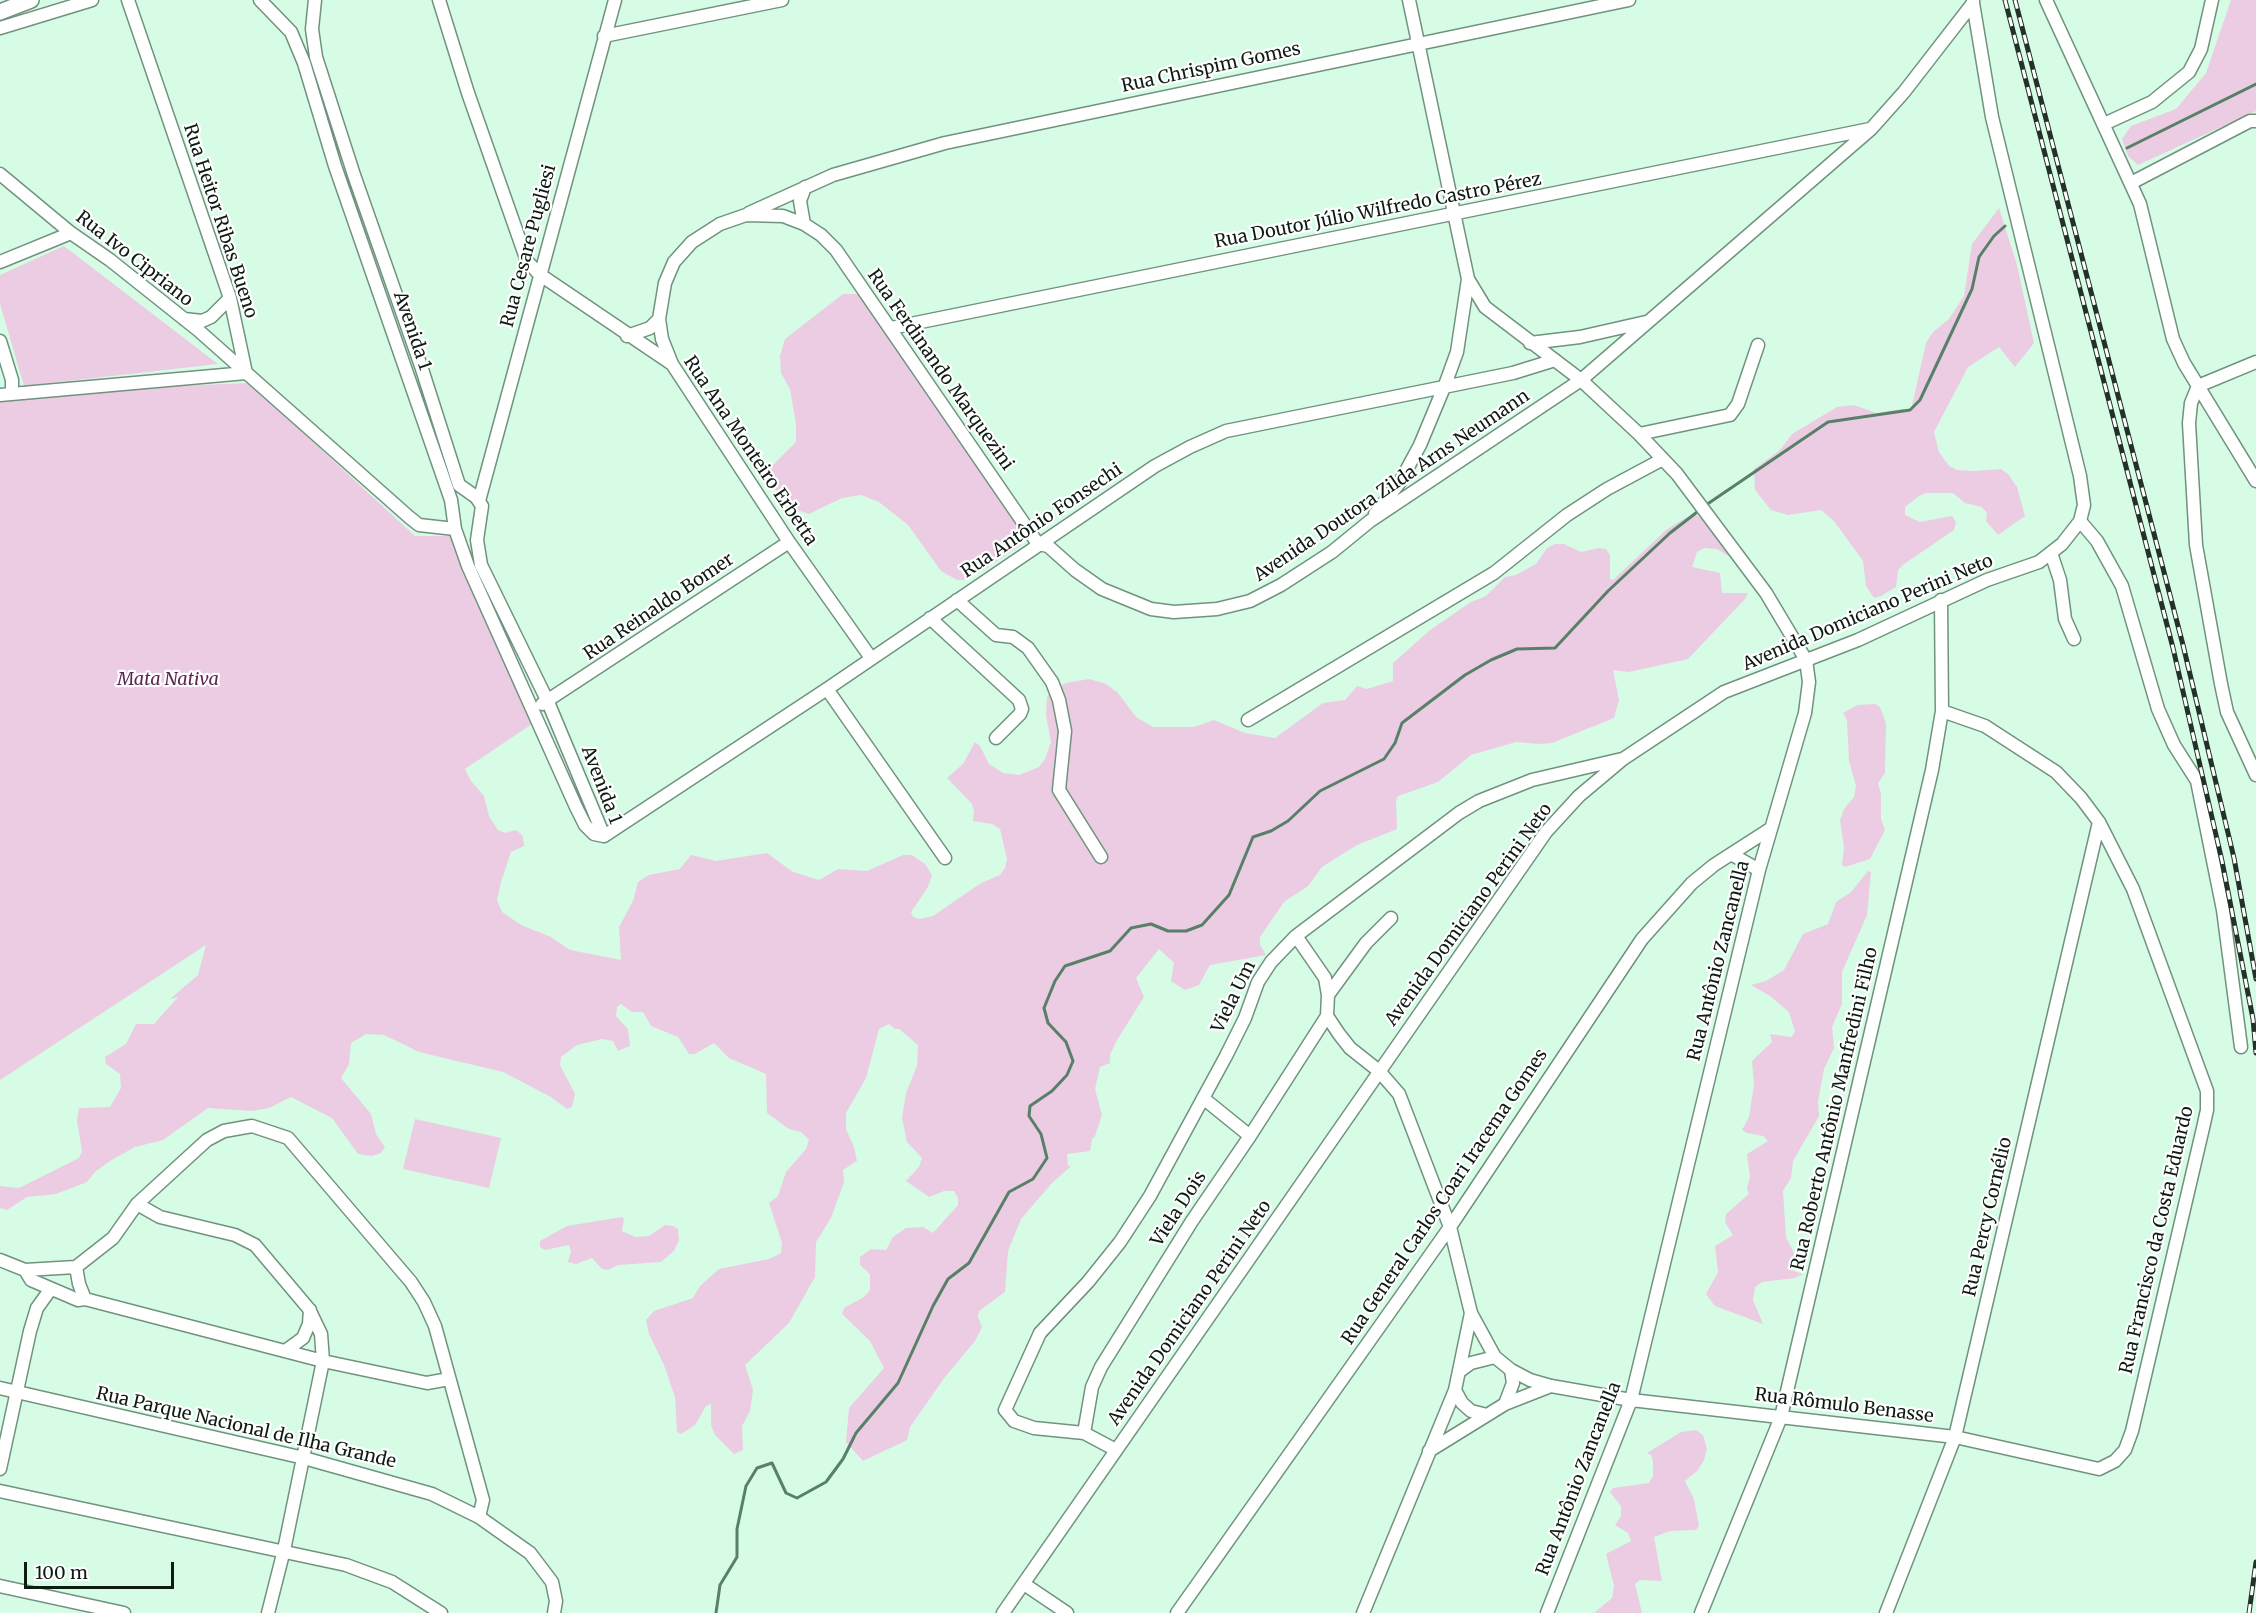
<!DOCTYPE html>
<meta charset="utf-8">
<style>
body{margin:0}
#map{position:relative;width:2256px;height:1613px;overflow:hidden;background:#d7fce5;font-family:Merriweather,serif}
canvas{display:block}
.scale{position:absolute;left:24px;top:1562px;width:150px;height:27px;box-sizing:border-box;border:3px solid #0e1b13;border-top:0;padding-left:8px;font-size:18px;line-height:21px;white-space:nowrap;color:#0e1b13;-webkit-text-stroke:4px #fff;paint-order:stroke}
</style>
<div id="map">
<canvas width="2256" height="1613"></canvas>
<div class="scale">100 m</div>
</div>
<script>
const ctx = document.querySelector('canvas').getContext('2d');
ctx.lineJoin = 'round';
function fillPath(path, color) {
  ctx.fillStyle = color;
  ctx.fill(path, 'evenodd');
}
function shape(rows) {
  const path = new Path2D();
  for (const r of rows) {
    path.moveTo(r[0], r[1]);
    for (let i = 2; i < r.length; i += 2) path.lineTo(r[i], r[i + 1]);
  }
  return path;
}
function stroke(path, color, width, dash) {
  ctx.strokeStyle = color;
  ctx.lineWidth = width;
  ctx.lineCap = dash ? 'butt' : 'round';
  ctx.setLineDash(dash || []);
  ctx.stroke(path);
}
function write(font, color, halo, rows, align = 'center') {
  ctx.font = font + ' Merriweather,serif';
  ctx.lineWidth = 4.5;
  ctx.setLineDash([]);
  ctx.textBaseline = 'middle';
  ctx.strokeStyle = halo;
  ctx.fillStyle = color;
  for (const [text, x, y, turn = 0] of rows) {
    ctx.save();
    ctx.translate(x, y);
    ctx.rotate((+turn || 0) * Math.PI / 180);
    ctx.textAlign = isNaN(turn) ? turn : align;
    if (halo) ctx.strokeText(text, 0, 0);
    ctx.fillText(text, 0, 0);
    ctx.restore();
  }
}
const green = shape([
 [2231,0,2256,0,2256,111,2138,165,2128,156,2122,139,2131,126,2176,109,2206,73],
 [1999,208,2017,265,2034,343,2015,367,1999,347,1968,367,1934,432,1939,452,1949,466,1957,470,1975,471,2001,469,2008,474,2017,487,2025,516,1998,535,1986,521,1987,513,1982,507,1965,503,1953,493,1926,493,1919,496,1905,507,1905,515,1920,522,1952,516,1956,522,1954,530,1904,564,1898,570,1896,587,1881,596,1874,598,1866,586,1863,561,1834,521,1821,510,1788,515,1771,510,1755,490,1754,469,1780,450,1792,434,1837,407,1854,405,1876,413,1902,409,1911,410,1926,343,1933,332,1949,319,1964,296,1972,244],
 [64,246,218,364,24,386,0,304,0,275],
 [843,294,859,294,867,301,1023,533,1021,545,985,569,964,580,957,580,941,571,908,525,879,502,861,495,842,498,809,514,785,506,776,491,768,470,796,442,796,424,790,389,781,373,780,356,785,339],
 [249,383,415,536,450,536,532,724,465,769,471,781,484,796,489,816,498,830,505,833,516,830,523,836,524,846,511,852,501,882,497,900,502,912,521,925,551,937,570,950,621,960,619,927,633,901,638,882,649,875,680,869,691,855,716,861,767,853,793,872,819,880,838,869,867,871,903,855,912,855,925,864,932,875,928,887,911,912,913,917,920,919,933,916,981,883,1000,875,1005,868,1007,859,1000,829,992,824,973,821,974,812,972,804,947,778,963,764,975,742,980,746,989,764,1003,773,1019,775,1039,767,1045,759,1051,742,1046,715,1047,697,1053,690,1066,683,1089,679,1106,684,1118,693,1136,717,1153,727,1194,727,1214,720,1245,733,1275,738,1323,703,1345,700,1357,686,1367,689,1393,681,1393,663,1430,630,1471,602,1486,596,1505,577,1516,575,1536,564,1547,548,1555,544,1564,544,1581,552,1599,548,1606,549,1610,555,1610,579,1613,580,1666,530,1685,518,1696,515,1705,519,1735,560,1717,549,1704,548,1697,552,1692,567,1720,573,1722,593,1748,593,1745,599,1688,659,1629,672,1613,670,1619,700,1614,718,1552,743,1538,744,1516,742,1471,755,1438,782,1398,796,1396,801,1397,829,1357,845,1322,867,1308,886,1284,902,1260,937,1260,945,1266,955,1210,965,1199,985,1185,990,1171,981,1174,963,1159,949,1136,978,1144,997,1117,1040,1110,1055,1110,1063,1100,1067,1095,1089,1102,1115,1095,1136,1092,1139,1090,1151,1067,1154,1068,1166,1071,1166,1052,1183,1021,1219,1008,1251,1005,1292,979,1311,978,1317,982,1327,975,1341,945,1377,910,1427,907,1440,863,1461,846,1442,849,1408,884,1368,870,1341,842,1314,844,1308,864,1297,870,1290,870,1274,860,1265,860,1257,871,1249,886,1250,893,1237,906,1228,923,1227,933,1233,958,1205,958,1198,954,1191,944,1191,929,1197,906,1181,919,1167,922,1158,907,1142,902,1118,906,1093,917,1066,918,1045,899,1029,895,1029,889,1024,879,1029,866,1078,846,1113,846,1129,854,1147,857,1161,843,1170,844,1182,831,1218,816,1242,815,1277,789,1323,745,1365,753,1390,750,1411,742,1426,743,1450,734,1454,715,1435,711,1425,711,1404,706,1406,695,1425,681,1434,677,1432,675,1397,664,1365,649,1334,646,1320,654,1311,693,1298,700,1286,719,1269,769,1259,781,1253,782,1243,769,1203,778,1196,786,1172,806,1149,809,1140,801,1132,789,1129,767,1113,766,1074,729,1058,714,1043,695,1054,689,1054,678,1037,651,1026,643,1012,632,1012,621,1004,617,1007,616,1016,628,1029,630,1046,618,1051,613,1041,602,1039,577,1045,561,1057,560,1065,575,1094,572,1107,567,1109,551,1097,503,1072,419,1052,384,1035,366,1034,351,1043,349,1064,341,1078,371,1114,376,1134,385,1147,381,1153,372,1156,358,1154,332,1118,291,1097,269,1108,252,1111,208,1108,163,1140,135,1147,110,1161,96,1171,87,1182,56,1194,27,1197,7,1210,0,1208,0,1186,19,1188,79,1158,82,1151,77,1121,79,1108,110,1107,121,1088,120,1074,106,1064,105,1057,126,1044,136,1024,154,1024,178,997,170,999,198,975,206,945,0,1080,0,393],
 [1875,704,1880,707,1886,723,1885,773,1878,783,1881,794,1881,819,1885,830,1870,859,1845,867,1842,865,1844,848,1840,820,1844,809,1854,797,1856,786,1849,761,1847,720,1843,713,1857,705],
 [1868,871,1871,872,1867,915,1842,972,1842,1004,1832,1027,1834,1048,1824,1069,1818,1101,1819,1116,1793,1161,1791,1178,1783,1191,1786,1237,1795,1255,1788,1269,1803,1274,1795,1278,1762,1282,1755,1287,1753,1300,1763,1324,1715,1306,1706,1294,1718,1272,1715,1246,1733,1235,1725,1222,1726,1214,1749,1194,1747,1188,1750,1177,1747,1154,1768,1141,1763,1136,1747,1133,1742,1130,1749,1117,1754,1085,1752,1061,1772,1042,1770,1034,1791,1037,1795,1032,1789,1012,1770,996,1751,985,1766,981,1784,970,1803,934,1828,924,1836,902,1851,892],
 [415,1119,501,1138,489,1188,403,1169],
 [622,1217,624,1219,622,1231,635,1237,649,1236,665,1225,673,1226,678,1229,679,1240,674,1251,661,1262,618,1265,608,1270,602,1269,592,1258,576,1264,568,1262,571,1251,569,1245,545,1250,540,1247,540,1241,567,1226],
 [1696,1430,1703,1435,1707,1449,1704,1460,1698,1470,1685,1481,1694,1499,1699,1526,1696,1530,1670,1531,1654,1537,1662,1581,1640,1580,1635,1584,1642,1613,1594,1613,1612,1598,1614,1586,1606,1554,1631,1541,1628,1533,1615,1525,1621,1516,1621,1506,1610,1492,1613,1488,1649,1483,1653,1476,1653,1461,1651,1455,1647,1453,1681,1432]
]);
const stream = shape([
 [2127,148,2256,84],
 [1706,505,1828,422,1910,410,1920,400,1972,289,1979,257,1994,236,2005,226],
 [716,1613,720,1585,737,1557,737,1529,746,1486,757,1468,772,1463,786,1493,797,1498,826,1482,843,1459,856,1433,898,1383,933,1306,948,1279,969,1263,1009,1192,1033,1179,1047,1158,1041,1134,1029,1116,1030,1106,1052,1091,1067,1075,1073,1061,1066,1042,1048,1023,1044,1008,1055,981,1065,966,1110,951,1131,928,1151,924,1168,931,1186,931,1202,925,1229,895,1253,837,1271,831,1288,821,1320,791,1384,759,1395,743,1402,723,1465,675,1491,660,1517,649,1555,648,1608,591,1670,533,1701,509]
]);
const minor = shape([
 [128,0,230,298,246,373],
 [260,0,291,32,304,63,335,166,451,500,455,529,468,566,576,807,585,825,594,834,604,836],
 [315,0,312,29,316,57,354,175,421,366,459,485,476,497,482,506,477,540,481,565,548,702,604,836],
 [439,0,468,93,527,261,539,274,672,364,789,542,871,658],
 [1409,0,1468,279,1485,307,1581,380,1639,434,1677,474,1766,593,1806,660,1809,682,1805,713,1759,870,1631,1400,1547,1613],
 [2046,0,2140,204,2173,339,2184,363,2256,481],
 [0,28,92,0],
 [604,36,782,0],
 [2104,124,2152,102,2189,72,2201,49,2212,0],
 [0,174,71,233,110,260,198,330,409,517,419,525,455,529],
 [2131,183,2250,121,2256,121],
 [749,213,833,175,945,143,1629,0],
 [804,224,800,201,805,187],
 [0,262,71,233],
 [184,319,202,321,211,317,230,298],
 [891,328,1870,129],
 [627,336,650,328,659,319],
 [0,341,12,380,12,394],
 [1530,343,1580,337,1646,322],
 [2256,362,2198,386,2191,403,2189,423,2196,545,2221,684,2227,712,2256,775],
 [672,364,662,339,659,319,665,283,674,262,692,242,720,224,746,215,783,216,804,224,821,235,836,250,1038,544,1048,546,1075,570,1102,589,1151,609,1174,612,1217,609,1250,601,1281,585,1332,552,1370,521,1581,380,1871,129,1904,92,1973,3,1973,0],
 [0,395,246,373],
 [1639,434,1730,415,1738,404,1758,345],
 [479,501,615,0],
 [1375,514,1400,482,1420,445,1445,385,1457,352,1468,279],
 [2080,521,2097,541,2122,586,2158,709,2174,745,2197,781,2223,910,2241,1047],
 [2051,553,2060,580,2065,619,2074,639],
 [957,600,996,635,1013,637,1028,648,1052,682,1059,700,1065,731,1059,790,1101,857],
 [930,618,1019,700,1022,709,1020,714,996,738],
 [827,689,945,858],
 [542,704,789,542],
 [1248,720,1494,573,1567,515,1607,489,1663,459],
 [604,836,827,689,1155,466,1190,447,1226,431,1513,373,1555,360],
 [1731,854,1759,870],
 [1296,936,1325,978,1328,995,1327,1016,1339,1034,1350,1048,1379,1071,1399,1094,1450,1227,1471,1313,1495,1357,1511,1370,1530,1380,1551,1386,1631,1400,1955,1437,2099,1469,2115,1461,2125,1450,2132,1431,2203,1128,2207,1110,2207,1091,2133,889,2099,822,2081,798,2056,772,1985,726,1942,711],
 [1328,995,1366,943,1391,918],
 [1203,1098,1250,1136],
 [137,1204,160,1217,235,1235,255,1245,309,1309,321,1334,323,1361,284,1550,268,1613],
 [0,1260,25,1270,76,1267,113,1238,137,1204,207,1140,224,1131,252,1126,288,1138,411,1282,424,1302,435,1326,483,1500,479,1517],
 [76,1267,79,1284,85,1299],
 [25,1270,31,1280,78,1300,85,1299,323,1361,427,1383,449,1379],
 [285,1351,303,1338,309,1324,310,1310],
 [1460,1371,1471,1363,1495,1357],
 [0,1388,304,1458,432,1494,479,1517,530,1553,552,1582,556,1601,554,1613],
 [1455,1390,1462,1403,1471,1411,1487,1415],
 [1505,1404,1513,1383,1511,1370],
 [1084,1433,1092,1387,1101,1367,1192,1221,1250,1136,1327,1016],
 [1116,1450,1084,1433,1034,1428,1014,1421,1005,1410,1040,1333,1088,1282,1120,1242,1150,1196,1226,1056,1245,1018,1258,982,1271,962,1296,936,1459,813,1479,801,1532,780,1622,759],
 [1429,1451,1505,1404,1551,1386],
 [0,1469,30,1331,37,1308,50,1290],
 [0,1491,346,1565,392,1582,441,1613],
 [1024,1584,1067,1613],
 [0,1586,124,1613],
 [1003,1613,1546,832,1579,796,1623,759,1724,692,1858,640,1987,580,2039,562,2062,544,2080,521,2084,505,2080,476,1992,117,1973,3],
 [1177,1613,1450,1227,1642,939,1692,883,1714,865,1770,829],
 [1363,1613,1455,1390,1471,1313],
 [1701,1613,1781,1417,1932,770,1942,711,1941,600],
 [1886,1613,1955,1437,2099,822]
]);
const major = shape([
 [0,12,31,0]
]);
const rail = shape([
 [2005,0,2173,648,2222,861,2253,1019,2256,1053],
 [2015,0,2183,645,2234,858,2256,979],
 [2249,1613,2256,1562]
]);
const streetNames = [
 ["Rua Chrispim Gomes",1211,68,-12],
 ["Rua Doutor Júlio Wilfredo Castro Pérez",1378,211,-11],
 ["Rua Heitor Ribas Bueno",220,221,72],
 ["Rua Cesare Pugliesi",529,246,-75],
 ["Rua Ivo Cipriano",134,259,38],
 ["Avenida 1",412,331,71],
 ["Rua Ferdinando Marquezini",940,370,55],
 ["Rua Ana Monteiro Erbetta",750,451,56],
 ["Avenida Doutora Zilda Arns Neumann",1392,486,-34],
 ["Rua Antônio Fonsechi",1042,521,-34],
 ["Rua Reinaldo Bomer",659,607,-34],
 ["Avenida Domiciano Perini Neto",1868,613,-23],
 ["Avenida 1",601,785,69],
 ["Avenida Domiciano Perini Neto",1469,915,-54],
 ["Rua Antônio Zancanella",1719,961,-76],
 ["Viela Um",1234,997,-64],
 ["Rua Roberto Antônio Manfredini Filho",1835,1109,-77],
 ["Rua General Carlos Coari Iracema Gomes",1445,1197,-56],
 ["Viela Dois",1179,1209,-57],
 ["Rua Percy Cornélio",1988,1217,-77],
 ["Rua Francisco da Costa Eduardo",2157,1240,-77],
 ["Avenida Domiciano Perini Neto",1190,1313,-55],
 ["Rua Rômulo Benasse",1844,1406,7],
 ["Rua Parque Nacional de Ilha Grande",246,1428,13],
 ["Rua Antônio Zancanella",1579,1479,-69]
];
const parkNames = [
 ["Mata Nativa",168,680]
];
fillPath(green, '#ebcce3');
stroke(stream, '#588068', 3);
stroke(minor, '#70927e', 15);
stroke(major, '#70927e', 18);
stroke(minor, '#fff', 12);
stroke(major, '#fff', 15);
stroke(rail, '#233229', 5);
stroke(rail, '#fff', 3, [9]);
write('18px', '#0e1b13', '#fff', streetNames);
write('italic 18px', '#5e2654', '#fff', parkNames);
</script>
